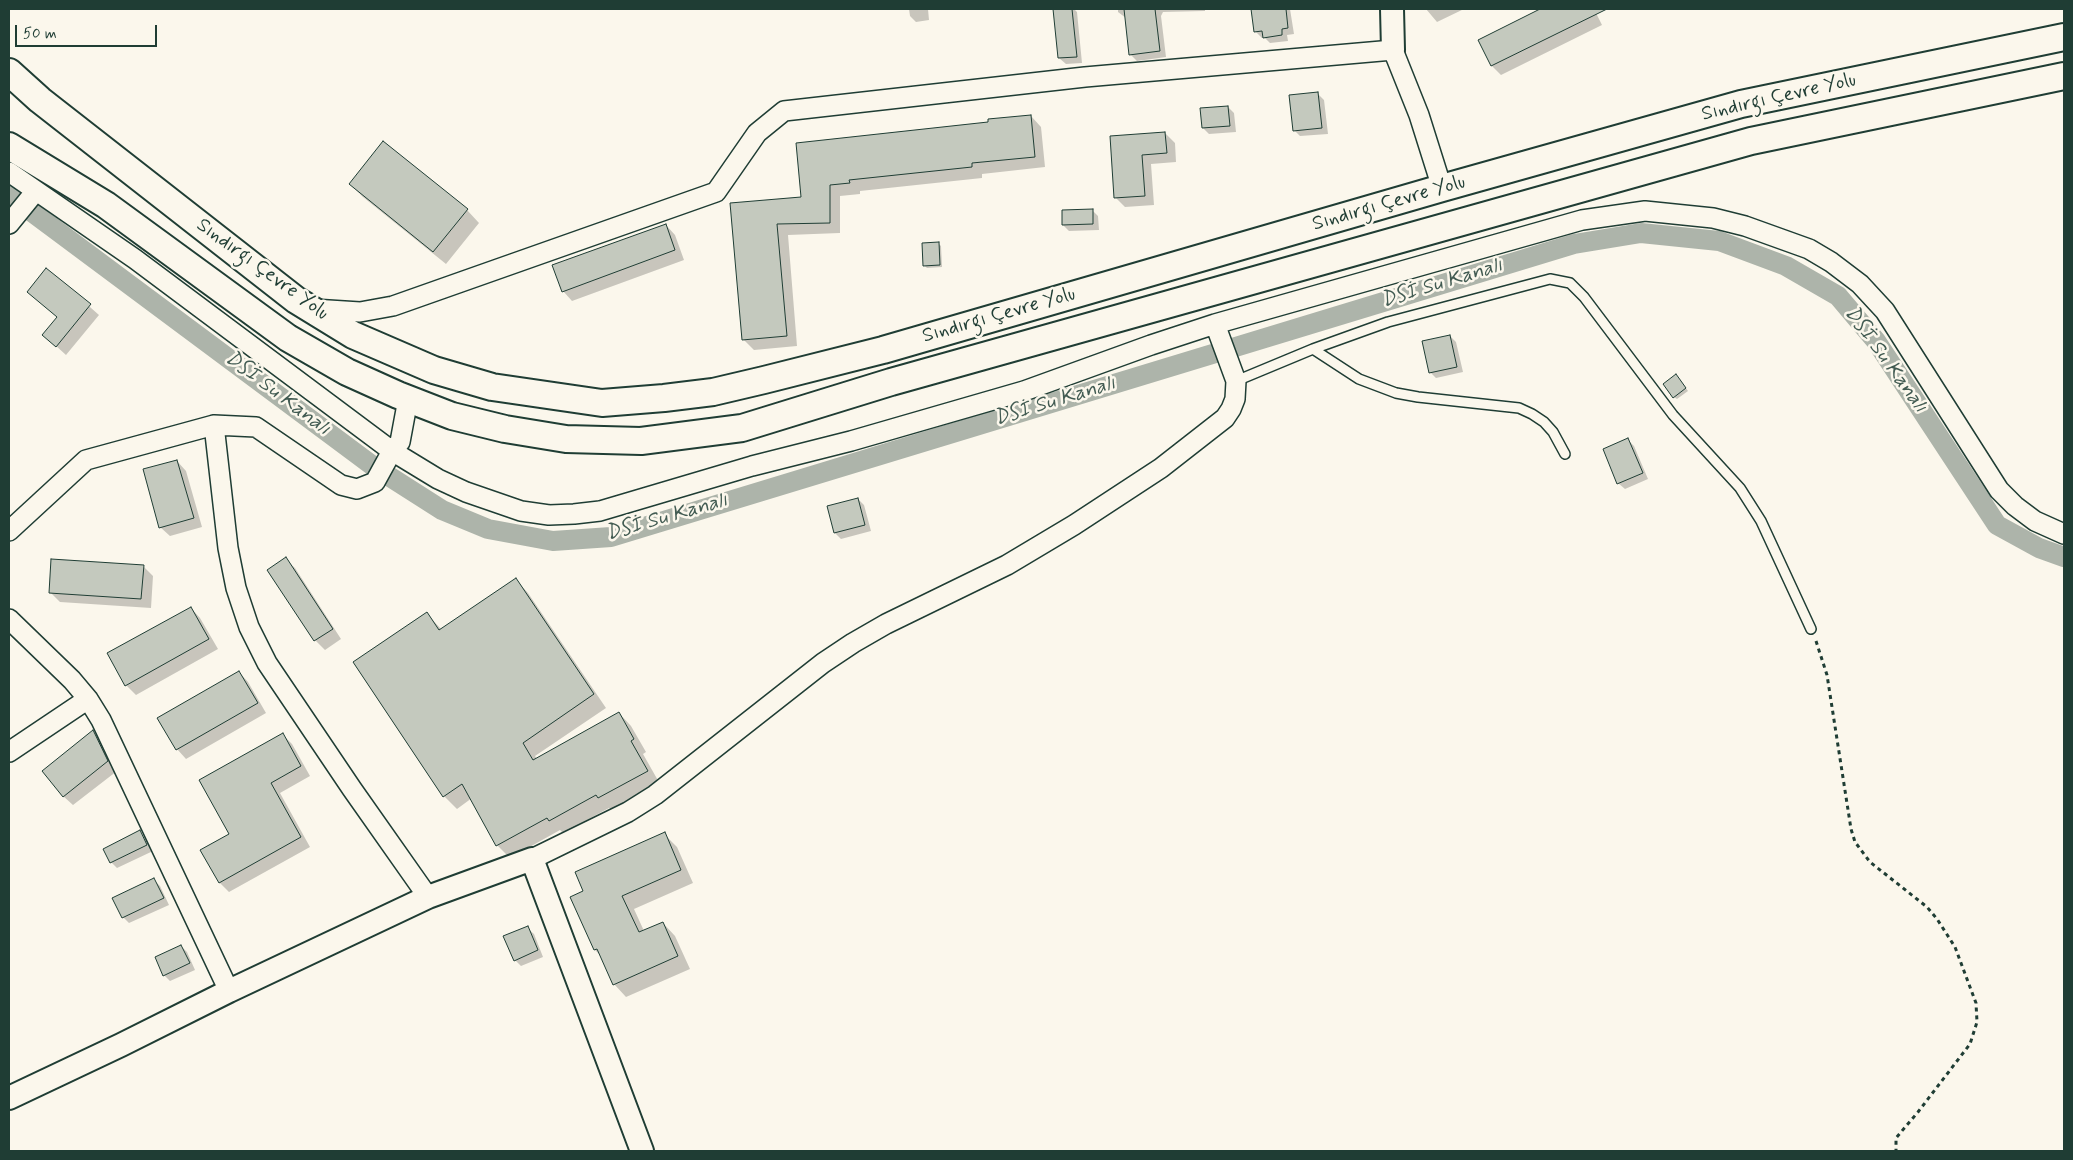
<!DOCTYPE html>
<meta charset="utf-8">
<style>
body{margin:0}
#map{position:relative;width:2073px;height:1160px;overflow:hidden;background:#fbf7ec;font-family:Mynerve,sans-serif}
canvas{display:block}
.frame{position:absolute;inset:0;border:10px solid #1f3d34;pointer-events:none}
.scale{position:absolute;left:15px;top:25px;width:142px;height:22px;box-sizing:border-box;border:2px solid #1f3d34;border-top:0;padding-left:6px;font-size:15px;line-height:18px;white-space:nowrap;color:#1f3d34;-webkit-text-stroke:4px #fbf7ec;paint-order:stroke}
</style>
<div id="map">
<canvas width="2073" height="1160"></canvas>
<div class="frame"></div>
<div class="scale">50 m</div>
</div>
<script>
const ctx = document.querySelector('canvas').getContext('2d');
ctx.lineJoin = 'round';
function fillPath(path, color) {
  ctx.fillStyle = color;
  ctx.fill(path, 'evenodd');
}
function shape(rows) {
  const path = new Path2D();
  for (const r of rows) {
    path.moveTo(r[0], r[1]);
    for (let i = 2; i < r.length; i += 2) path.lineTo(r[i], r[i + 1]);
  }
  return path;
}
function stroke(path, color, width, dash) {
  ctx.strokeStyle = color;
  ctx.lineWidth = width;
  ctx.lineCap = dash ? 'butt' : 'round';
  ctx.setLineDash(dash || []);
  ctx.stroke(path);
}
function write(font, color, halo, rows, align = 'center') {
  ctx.font = font + ' Mynerve,sans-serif';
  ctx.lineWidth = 5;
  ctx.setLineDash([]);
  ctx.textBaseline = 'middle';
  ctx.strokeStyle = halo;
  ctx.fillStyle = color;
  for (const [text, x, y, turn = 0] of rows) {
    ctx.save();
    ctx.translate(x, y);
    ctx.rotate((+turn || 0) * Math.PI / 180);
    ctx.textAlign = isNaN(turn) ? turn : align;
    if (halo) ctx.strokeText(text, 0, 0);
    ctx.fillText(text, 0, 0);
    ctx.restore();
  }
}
const shadow = shape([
 [909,9,928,9,929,20,916,22,910,16],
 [1054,9,1074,9,1077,12,1082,63,1066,64,1059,58],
 [1118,9,1205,9,1205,11,1163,12,1161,16,1166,57,1137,61,1131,55,1126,18,1118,12],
 [1252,9,1290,9,1294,34,1287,35,1288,41,1270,43,1265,38,1262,38,1256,32],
 [1426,9,1464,9,1437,22],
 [1543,9,1594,9,1602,25,1501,75,1492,66,1479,40],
 [1318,94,1324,100,1328,134,1300,136,1294,130],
 [1228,107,1234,113,1236,132,1209,134,1203,128],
 [1031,116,1041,127,1045,167,982,174,982,178,860,191,860,194,840,196,840,233,788,235,797,346,754,350,743,339,732,205,802,199,797,144,990,123],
 [1165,133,1175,143,1176,162,1151,164,1154,205,1125,207,1116,198,1111,137],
 [350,184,467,210,479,223,446,264,363,197],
 [1092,210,1098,216,1099,230,1069,231,1063,225],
 [666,225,675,235,684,260,572,301,563,291],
 [938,243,941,246,942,267,927,268,924,265],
 [47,269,99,315,66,355,44,335,58,318],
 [1450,336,1456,342,1463,372,1436,378,1430,372],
 [1679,378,1688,391,1677,399,1674,397],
 [1628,440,1634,446,1648,479,1625,489,1618,483],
 [177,461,186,471,202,527,170,536,160,527],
 [858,499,864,505,871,531,841,539,835,533],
 [285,559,295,568,341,639,325,650,315,640,269,570],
 [143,566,153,576,151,608,60,602,50,592],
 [516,580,528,593,606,708,535,756,537,759,619,713,631,726,646,752,643,754,660,784,612,810,609,808,563,833,560,830,510,858,497,845,472,798,457,809,444,796,427,614,442,630],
 [191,608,200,618,218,649,136,695,126,685,109,654],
 [239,672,248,682,266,713,186,759,177,749],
 [93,732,103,741,117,771,73,805,63,796],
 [283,735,292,744,310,776,280,793,310,847,229,892,220,883,202,851,231,834],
 [140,832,146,838,153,851,117,868,111,862],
 [664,834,677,847,693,883,634,909,644,931,663,923,675,936,690,969,626,997,614,984,601,956,595,950,572,898,585,892],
 [154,880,160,886,169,905,129,923,123,917],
 [527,928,534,934,543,957,521,966,515,960],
 [181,946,187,952,195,970,170,981,164,975]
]);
const canal = shape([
 [9,195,373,466,442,510,488,529,553,541,611,537,1574,244,1641,233,1719,241,1786,266,1838,296,1876,341,1997,525,2039,548,2064,557]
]);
const building = shape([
 [1053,9,1072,9,1077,57,1058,58,1053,9],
 [1124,9,1155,9,1160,51,1129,55,1124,9],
 [1251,9,1286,9,1288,28,1282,29,1282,35,1263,38,1262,31,1254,32,1251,9],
 [1540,9,1607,9,1491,66,1478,40,1540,9],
 [1318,92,1322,128,1293,131,1289,95,1318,92],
 [1228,106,1230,126,1202,128,1200,108,1228,106],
 [1031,115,1035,157,972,163,972,167,849,180,850,183,830,185,830,223,777,224,787,336,742,340,730,203,801,197,796,143,988,122,988,119,1031,115],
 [1165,132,1167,153,1142,155,1145,196,1114,198,1110,136,1165,132],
 [383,141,468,209,433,252,349,184,383,141],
 [1093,209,1093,224,1062,225,1062,210,1093,209],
 [666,224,675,250,562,292,552,265,666,224],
 [939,242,940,265,923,266,922,243,939,242],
 [46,268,91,304,56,347,42,335,57,317,27,292,46,268],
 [1450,335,1457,367,1429,373,1422,341,1450,335],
 [1676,374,1686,388,1673,398,1663,384,1676,374],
 [1628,438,1643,473,1617,484,1603,449,1628,438],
 [177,460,194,518,159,528,143,469,177,460],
 [858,498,865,525,834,533,827,506,858,498],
 [286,557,333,629,314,641,267,570,286,557],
 [51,559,144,565,141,599,49,593,51,559],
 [516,578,594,694,523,743,533,760,619,712,634,739,631,741,648,771,598,798,596,795,549,821,547,818,496,846,462,784,443,797,353,662,427,612,439,630,516,578],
 [191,607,209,639,125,686,107,653,191,607],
 [239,671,258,703,176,750,157,718,239,671],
 [93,730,108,761,63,797,42,771,93,730],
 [283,733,301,766,271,783,301,837,219,883,200,850,229,834,199,780,283,733],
 [140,830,147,845,110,863,103,849,140,830],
 [665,832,681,870,622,896,639,932,663,922,678,956,613,985,597,949,594,950,570,897,583,891,575,872,665,832],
 [154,878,164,898,122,918,112,898,154,878],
 [528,926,538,950,514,961,503,936,528,926],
 [181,945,190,963,163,976,155,957,181,945]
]);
const path = shape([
 [1816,641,1827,675,1851,829,1855,842,1870,862,1927,907,1937,919,1955,947,1976,1003,1977,1022,1970,1044,1918,1112,1896,1138,1896,1151]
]);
const service = shape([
 [1313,349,1359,379,1396,393,1418,397,1519,408,1532,414,1544,422,1553,432,1565,454],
 [1236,381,1313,349,1388,322,1550,279,1570,283,1584,297,1673,415,1740,488,1761,521,1811,629]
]);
const minor = shape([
 [9,172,135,259,392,451,438,479,466,492,521,511,549,515,574,514,600,511,752,466,851,441,1024,391,1151,345,1215,324,1582,220,1645,211,1713,218,1745,226,1809,249,1831,262,1860,284,1885,311,1999,490,2015,506,2035,521,2064,534],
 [9,224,35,192],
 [313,309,360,312,393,306,716,192,757,133,784,111,1085,77,1393,50,1419,115,1442,188],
 [214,425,228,548,236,588,249,627,267,663,352,789,428,897],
 [9,531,86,460,214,425,256,427,341,485,357,489,375,482,392,451,400,442,408,399],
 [9,619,72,680,88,699,101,720,229,991],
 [9,752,88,699],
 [532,859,628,812,655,795,823,663,853,643,886,624,1007,565,1074,525,1161,468,1225,418,1231,409,1235,399,1236,381,1215,324]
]);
const tertiary = shape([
 [1392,9,1393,50],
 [9,1098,121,1045,229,991,428,897,532,859,642,1151]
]);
const secondary = shape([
 [9,72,40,100,296,300,353,335,434,370,492,387,602,403,664,398,713,392,764,380,883,350,1442,188,1741,104,2064,37],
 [9,146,106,205,288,338,347,372,398,395,452,416,505,429,566,439,641,441,742,428,891,382,1751,141,2064,76]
]);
const streetNames = [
 ["Sındırgı Çevre Yolu",1779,98,-13],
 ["Sındırgı Çevre Yolu",1389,204,-16],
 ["Sındırgı Çevre Yolu",262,270,36],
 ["Sındırgı Çevre Yolu",999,316,-16]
];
const waterNames = [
 ["DSİ Su Kanalı",1442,284,-17],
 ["DSİ Su Kanalı",1885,360,54],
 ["DSİ Su Kanalı",277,394,37],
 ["DSİ Su Kanalı",1055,402,-17],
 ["DSİ Su Kanalı",667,518,-16]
];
fillPath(shadow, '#0003');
stroke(canal, '#adb4aa', 20);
fillPath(building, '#c4c9be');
stroke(building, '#1f3d34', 1);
stroke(service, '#1f3d34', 12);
stroke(minor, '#1f3d34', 22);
stroke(tertiary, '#1f3d34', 26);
stroke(secondary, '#1f3d34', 30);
stroke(path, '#1f3d34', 3, [4, 4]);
stroke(service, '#fbf7ec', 9);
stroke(minor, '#fbf7ec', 19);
stroke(tertiary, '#fbf7ec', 22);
stroke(secondary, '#fbf7ec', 26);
write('20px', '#1f3d34', '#fbf7ec', streetNames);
write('italic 21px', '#425b52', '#fbf7ec', waterNames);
</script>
